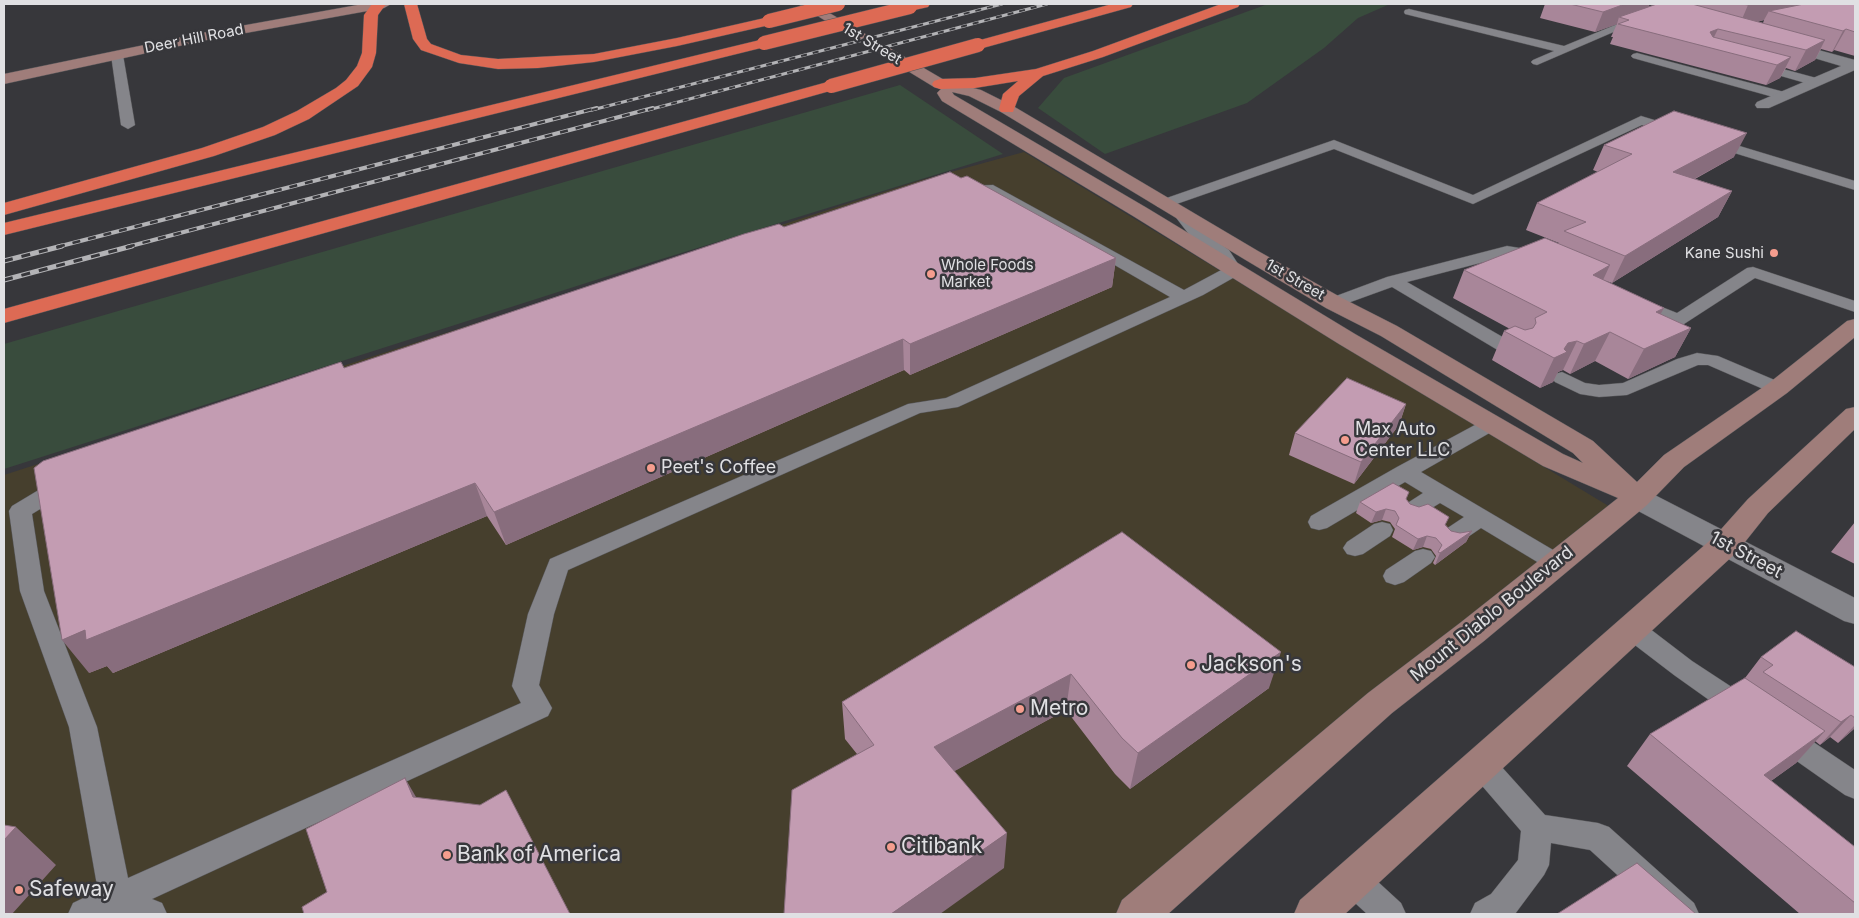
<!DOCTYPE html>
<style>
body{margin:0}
#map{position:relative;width:1859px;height:918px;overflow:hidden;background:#37373b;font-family:Inter,sans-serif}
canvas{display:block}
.frame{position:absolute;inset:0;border:5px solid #e0e0e3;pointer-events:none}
</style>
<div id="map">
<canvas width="1859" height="918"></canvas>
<div class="frame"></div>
</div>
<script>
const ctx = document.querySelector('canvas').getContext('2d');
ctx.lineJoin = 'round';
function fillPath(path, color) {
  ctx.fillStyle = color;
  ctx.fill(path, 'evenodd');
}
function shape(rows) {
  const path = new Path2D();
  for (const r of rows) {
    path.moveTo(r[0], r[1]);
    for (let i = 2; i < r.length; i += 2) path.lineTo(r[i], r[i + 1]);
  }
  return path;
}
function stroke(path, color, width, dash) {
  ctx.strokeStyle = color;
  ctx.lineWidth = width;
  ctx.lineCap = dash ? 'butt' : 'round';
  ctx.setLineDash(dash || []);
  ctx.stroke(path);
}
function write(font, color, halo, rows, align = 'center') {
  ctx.font = font + ' Inter,sans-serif';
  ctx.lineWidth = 5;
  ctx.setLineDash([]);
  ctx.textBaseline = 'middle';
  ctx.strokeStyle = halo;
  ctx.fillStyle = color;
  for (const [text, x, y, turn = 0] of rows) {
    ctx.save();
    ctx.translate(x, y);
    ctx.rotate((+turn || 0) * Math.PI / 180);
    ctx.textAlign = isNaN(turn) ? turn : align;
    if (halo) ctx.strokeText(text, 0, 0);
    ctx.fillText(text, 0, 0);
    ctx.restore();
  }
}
const commercial = shape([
 [1024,152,1630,519,1127,914,4,914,4,475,918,181]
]);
const green = shape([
 [1268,4,1390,4,1358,18,1324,48,1247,103,1105,154,1038,108,1064,78],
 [900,85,1003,154,652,262,4,469,4,344]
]);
const lane = shape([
 [1409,9,1564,46,1637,16,1645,16,1646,18,1537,65,1533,64,1531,62,1533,60,1554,51,1405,14,1404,12,1405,10,1409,9],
 [117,52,123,55,135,125,128,129,121,125,111,55,117,52],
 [1637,53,1788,93,1790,96,1784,100,1633,58,1631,56,1633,54,1637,53],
 [1757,62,1820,79,1822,82,1816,86,1753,68,1751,66,1757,62],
 [1641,116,1681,128,1683,131,1676,135,1642,125,1473,204,1334,149,1168,207,1158,207,1155,204,1158,201,1334,140,1473,195,1641,116],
 [1710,137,1855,181,1855,190,1705,144,1703,141,1710,137],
 [993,185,1184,290,1225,268,1217,256,1191,237,1174,215,1177,212,1187,212,1203,231,1229,250,1242,270,1240,274,1203,295,958,407,920,413,568,570,554,614,539,685,552,708,548,716,152,899,162,903,167,914,68,914,73,903,98,891,69,727,20,591,9,511,12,506,57,479,65,477,73,479,76,484,73,489,32,514,44,591,97,727,128,878,521,703,512,686,528,614,550,559,908,404,946,398,1170,297,990,193,962,194,957,193,955,190,957,187,962,186,993,185],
 [1507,246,1526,249,1545,258,1547,261,1545,264,1539,266,1517,257,1507,256,1407,282,1520,347,1522,351,1520,355,1513,357,1506,355,1392,287,1334,308,1328,307,1325,303,1328,299,1387,277,1507,246],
 [1753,267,1855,301,1855,312,1755,278,1684,324,1678,325,1628,305,1625,301,1628,297,1634,296,1677,313,1747,268,1753,267],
 [1697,353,1718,356,1784,384,1787,388,1784,392,1777,394,1770,392,1708,365,1698,365,1627,395,1599,397,1580,394,1555,382,1552,378,1555,374,1562,372,1585,383,1599,385,1623,383,1677,359,1697,353],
 [1493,417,1500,419,1503,423,1500,427,1421,472,1565,557,1569,563,1565,569,1557,572,1549,569,1481,528,1462,541,1454,543,1446,541,1442,535,1446,529,1464,517,1440,503,1422,514,1414,517,1406,514,1403,509,1406,504,1423,493,1405,482,1327,528,1319,530,1311,528,1308,522,1311,516,1397,467,1486,419,1493,417],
 [1382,522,1390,524,1393,530,1390,536,1363,554,1355,556,1347,554,1343,548,1347,542,1374,524,1382,522],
 [1423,549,1431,551,1435,557,1431,563,1404,582,1395,585,1386,582,1383,576,1386,570,1415,551,1423,549],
 [1632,619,1641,622,1692,661,1753,701,1757,709,1753,717,1743,720,1733,717,1674,675,1623,636,1619,629,1623,622,1632,619],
 [1781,723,1791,727,1855,770,1855,799,1845,795,1771,743,1767,735,1771,727,1781,723],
 [1481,752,1491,755,1545,815,1598,823,1609,827,1694,903,1699,914,1660,914,1590,850,1551,843,1549,865,1544,875,1515,914,1470,914,1475,903,1491,894,1518,860,1521,831,1471,773,1467,764,1471,755,1481,752],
 [1353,865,1364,869,1401,903,1406,914,1367,914,1342,891,1337,880,1342,869,1353,865]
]);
const street = shape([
 [1782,40,1855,60,1855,70,1769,108,1757,108,1755,105,1757,102,1841,66,1777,47,1775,44,1777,41,1782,40],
 [1637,488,1647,491,1855,598,1855,624,1844,621,1627,505,1623,498,1627,491,1637,488]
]);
const secondary = shape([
 [363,4,391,4,384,8,207,40,4,84,4,74,207,32,363,4],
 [798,4,814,4,946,81,981,90,1013,106,1258,251,1342,298,1397,326,1593,441,1637,482,1664,455,1769,383,1847,321,1855,319,1855,337,1787,393,1684,467,1647,505,1484,641,1392,713,1168,914,1116,914,1122,900,1368,693,1460,623,1618,498,1543,466,1339,344,1133,216,942,101,937,93,941,89,934,87,798,4],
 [952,92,969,96,1001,112,1244,259,1326,308,1381,336,1573,453,1583,463,1563,454,1355,334,1147,208,954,95,952,92],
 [1855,407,1855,429,1768,513,1737,552,1345,914,1294,914,1300,900,1715,536,1748,499,1846,409,1855,407]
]);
const highway = shape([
 [372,4,386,4,378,15,376,53,372,67,358,86,309,119,275,135,214,156,4,215,4,203,202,148,263,127,297,111,336,88,346,80,357,66,362,53,364,15,372,4],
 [404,4,417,4,427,39,431,44,461,55,498,59,594,54,677,38,769,17,776,21,774,24,677,46,594,62,538,68,498,69,459,63,421,50,413,39,404,4],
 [905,4,930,4,928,7,910,11,903,7,905,4],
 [1112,4,1133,4,1131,7,983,48,978,49,973,48,971,45,973,42,1112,4],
 [1221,4,1240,4,1238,7,1103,57,1043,76,1019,96,1013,112,1001,112,999,109,1003,94,1018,81,975,88,940,89,934,87,932,84,934,81,940,79,975,78,1036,69,1093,51,1221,4],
 [764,39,769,40,771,43,769,46,4,235,4,223,764,39],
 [831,81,837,83,839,86,837,89,4,323,4,309,831,81]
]);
const railFar2 = shape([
 [592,110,1002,4],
 [648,110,1047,4]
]);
const railFar1 = shape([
 [57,247,597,108],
 [127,247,653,108]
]);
const rail = shape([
 [4,261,62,246],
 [4,280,132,246]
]);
const highwayBridge = shape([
 [769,21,838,4],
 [764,43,910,7],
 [831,86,978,45]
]);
const wall = shape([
 [1543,4,1650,4,1648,7,1657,4,1855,4,1855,56,1834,50,1832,52,1821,49,1815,60,1795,71,1786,68,1780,78,1766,85,1610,44,1613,37,1611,37,1617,24,1595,32,1540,18,1545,4],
 [1764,20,1763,23,1757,22],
 [1604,145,1734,157,1695,179,1732,191,1718,217,1612,283,1603,280,1664,308,1660,314,1691,328,1675,357,1628,379,1595,361,1570,374,1563,370,1558,372,1553,382,1540,388,1492,360,1504,331,1510,329,1453,298,1464,270,1558,244,1559,243,1526,230,1537,203,1598,172,1593,170],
 [961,178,1116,258,1112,287,910,375,904,370,506,545,487,516,113,673,107,666,89,673,344,368,784,227],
 [1406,404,1399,425,1354,484,1289,455,1295,433],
 [1406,499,1410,504,1446,525,1451,531,1460,533,1472,531,1466,542,1435,565,1433,563,1436,556,1431,549,1423,547,1413,550,1392,537,1395,529,1390,522,1382,520,1371,523,1356,513,1360,502],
 [1855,522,1855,564,1831,552],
 [1122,532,1269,688,1130,789,1115,774,1066,710,954,771,1004,868,857,754,845,739,842,702],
 [1761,657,1855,667,1855,728,1838,743,1830,737,1820,745,1815,741,1796,763,1771,781,1855,847,1855,914,1800,914,1627,766,1650,734,1745,678]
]);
const shadedWall = shape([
 [1625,4,1650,4,1646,12,1619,17,1617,24,1595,32,1603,12],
 [1757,4,1815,4,1769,11,1764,20,1739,26,1748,5],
 [1718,29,1709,47,1710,32],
 [1846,29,1834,50,1832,52,1843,31],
 [1825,40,1815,60,1795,71,1806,50],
 [1791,57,1780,78,1766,85,1777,65],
 [1747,133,1734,157,1661,197,1673,172],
 [1732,191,1718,217,1612,283,1625,256],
 [1116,258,1112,287,910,375,910,344],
 [1610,265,1597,293,1593,275],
 [1664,308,1648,337,1656,312],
 [1691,328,1675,357,1628,379,1644,349],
 [1610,332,1595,361,1570,374,1584,344],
 [903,339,904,370,506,545,494,512],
 [1577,341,1563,370,1558,372,1553,382,1540,388,1554,358,1564,349,1568,343],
 [1406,404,1399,425,1354,484,1361,462],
 [475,483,487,516,113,673,107,666,89,673,62,640,85,630],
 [1386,509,1382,520,1371,523,1376,512],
 [1472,531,1466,542,1435,565,1440,553],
 [1427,536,1423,547,1413,550,1418,539],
 [1281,652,1269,688,1130,789,1138,753],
 [1071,674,1066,710,933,783,934,747],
 [1851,715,1830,737,1820,745,1841,722],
 [1855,725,1855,728,1838,743],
 [1825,731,1796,763,1736,806,1764,775],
 [405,778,427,816,413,797],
 [16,827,56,865,12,914,4,914,4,840],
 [1007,833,1004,868,940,914,891,914]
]);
const building = shape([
 [1570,4,1625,4,1603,12,1570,4],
 [1657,4,1692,4,1825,40,1806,50,1718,29,1710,32,1713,37,1791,57,1777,65,1618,24,1629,20,1619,17,1657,4],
 [1742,4,1757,4,1748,5,1742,4],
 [1804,4,1855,4,1855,32,1846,29,1843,31,1769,11,1804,4],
 [1674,111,1747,133,1673,172,1732,191,1625,256,1564,231,1586,222,1537,203,1632,154,1604,145,1674,111],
 [950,172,961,178,967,176,1116,258,910,344,903,339,494,512,475,483,86,640,85,630,62,640,34,468,43,461,341,362,344,368,744,234,779,224,784,227,950,172],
 [1545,238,1610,265,1593,275,1664,308,1656,312,1691,328,1644,349,1610,332,1584,344,1577,341,1568,343,1564,349,1567,352,1554,358,1504,331,1515,326,1525,330,1533,328,1536,323,1535,318,1547,312,1464,270,1545,238],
 [1347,378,1406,404,1361,462,1295,433,1347,378],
 [1393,483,1409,492,1406,499,1410,504,1419,507,1428,504,1449,517,1445,525,1451,531,1460,533,1472,531,1440,553,1438,552,1442,545,1436,538,1427,536,1418,539,1396,525,1399,518,1395,511,1386,509,1376,512,1360,502,1393,483],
 [1122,532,1281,652,1138,753,1122,738,1071,674,934,747,1007,833,891,914,784,914,792,790,874,745,842,702,1122,532],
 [1796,631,1855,667,1855,718,1851,715,1841,722,1763,672,1773,665,1761,657,1796,631],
 [1745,678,1825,731,1764,775,1855,847,1855,903,1650,734,1745,678],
 [405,778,413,797,480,805,506,790,570,914,304,914,302,907,327,892,306,829,405,778],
 [4,825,16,827,4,840,4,825],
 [1637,863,1696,914,1557,914,1637,863]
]);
const markers = [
 [1774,253,5,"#f59d8e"],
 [931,274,5,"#f59d8e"],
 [1345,440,5,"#f59d8e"],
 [651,468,5,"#f59d8e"],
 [1191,665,5,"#f59d8e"],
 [1020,709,5,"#f59d8e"],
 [891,847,5,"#f59d8e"],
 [447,855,5,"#f59d8e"],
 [19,890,5,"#f59d8e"]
];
const farStreetnames = [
 ["Deer Hill Road",194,39,-11],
 ["1st Street",872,44,31],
 ["1st Street",1295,280,30]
];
const farPoinames = [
 ["Kane Sushi",1764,253],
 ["Whole Foods",941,265,"left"],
 ["Market",941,282,"left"]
];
const poiNames = [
 ["Max Auto",1355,430],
 ["Center LLC",1355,451],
 ["Peet's Coffee",661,468]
];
const streetNames = [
 ["1st Street",1746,555,28],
 ["Mount Diablo Boulevard",1492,614,-39]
];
const nearPoinames = [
 ["Jackson's",1201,665],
 ["Metro",1030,709],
 ["Citibank",901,847],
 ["Bank of America",457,855],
 ["Safeway",29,890]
];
fillPath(commercial, '#463f2d');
fillPath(green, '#394c3d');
stroke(lane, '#555558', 1);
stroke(street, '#555558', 1);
stroke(secondary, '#555558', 1);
stroke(highway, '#555558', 1);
fillPath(lane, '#85858a');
fillPath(street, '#85858a');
fillPath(secondary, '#9f7d7a');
fillPath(highway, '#dd6a54');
stroke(railFar2, '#b3b3b6', 3);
stroke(railFar1, '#b3b3b6', 4);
stroke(rail, '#b3b3b6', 5);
stroke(railFar2, '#37373b', 2, [6]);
stroke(railFar1, '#37373b', 2.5, [8]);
stroke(rail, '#37373b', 3, [9]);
stroke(highwayBridge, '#555558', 15, []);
stroke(highwayBridge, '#dd6a54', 14);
fillPath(wall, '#a88699');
fillPath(shadedWall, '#886d7d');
fillPath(building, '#c39cb2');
stroke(building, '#886d7d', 1);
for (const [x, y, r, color] of markers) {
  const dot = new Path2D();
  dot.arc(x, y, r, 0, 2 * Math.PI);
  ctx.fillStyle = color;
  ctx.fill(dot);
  stroke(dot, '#37373b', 2);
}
write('15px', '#e0e0e3', '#37373b', farStreetnames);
write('15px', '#e0e0e3', '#37373b', farPoinames, 'right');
write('18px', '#e0e0e3', '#37373b', poiNames, 'left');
write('18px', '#e0e0e3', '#37373b', streetNames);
write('21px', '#e0e0e3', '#37373b', nearPoinames, 'left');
</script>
